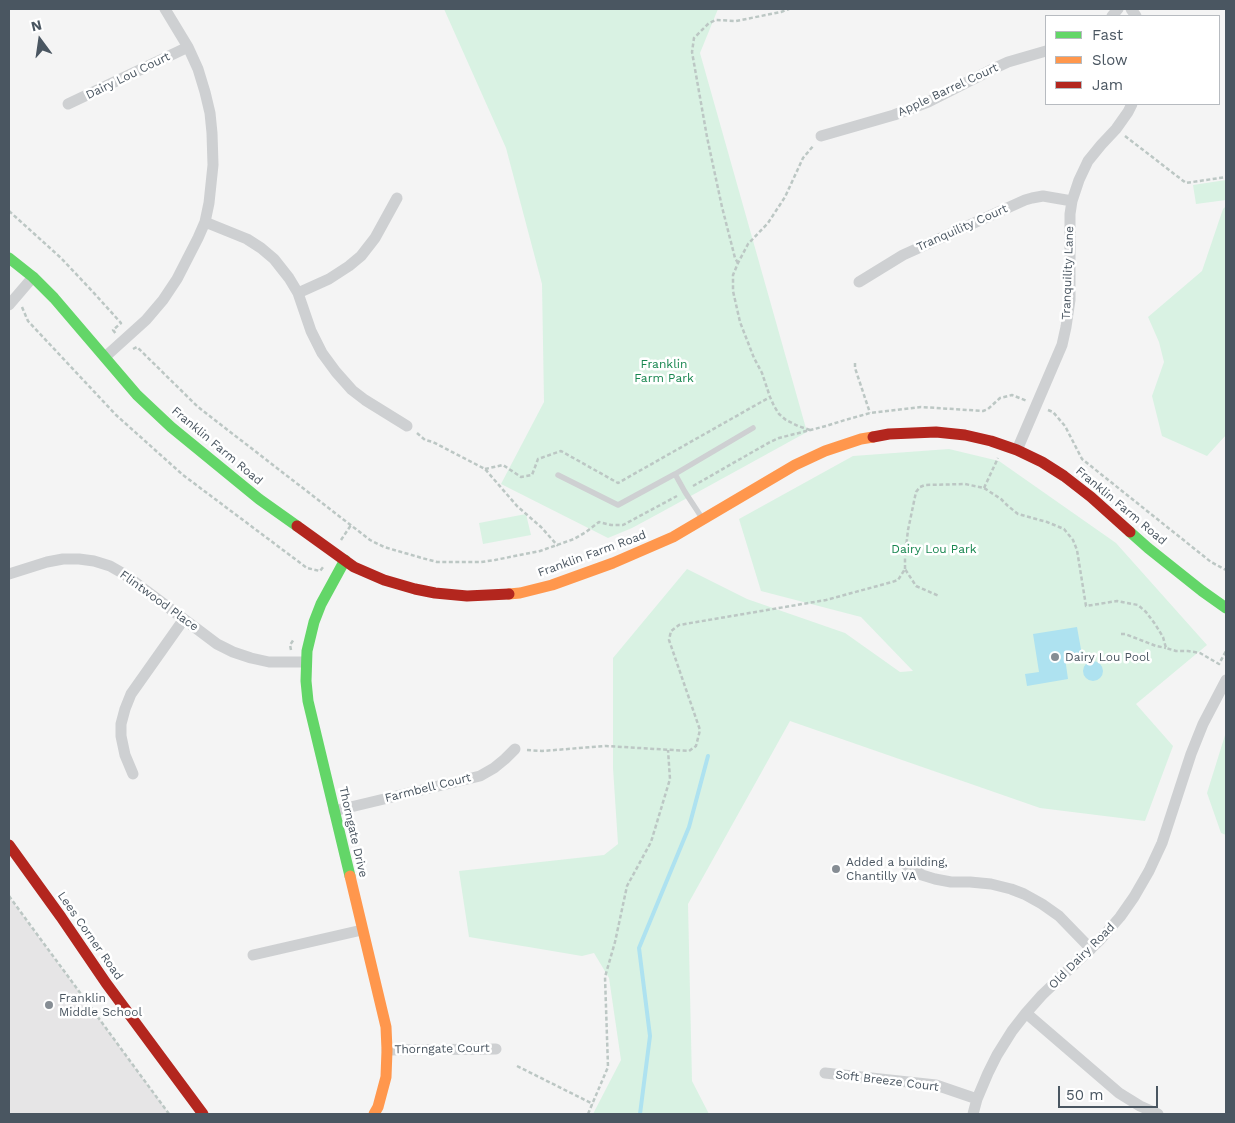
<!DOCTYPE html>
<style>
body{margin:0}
#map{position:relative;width:1235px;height:1123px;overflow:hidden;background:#f4f4f4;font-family:"Work Sans",sans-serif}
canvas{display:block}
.frame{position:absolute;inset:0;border:10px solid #4a5661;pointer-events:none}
.legend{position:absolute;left:1045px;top:15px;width:175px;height:90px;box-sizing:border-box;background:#fff;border:1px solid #b7bbc0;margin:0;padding:6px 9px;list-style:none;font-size:15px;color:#4a5661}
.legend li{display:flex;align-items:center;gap:10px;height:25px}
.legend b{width:25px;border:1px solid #b7bbc0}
.north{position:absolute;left:15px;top:15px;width:50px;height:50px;-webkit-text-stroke:4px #fff;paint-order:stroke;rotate:346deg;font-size:14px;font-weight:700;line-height:20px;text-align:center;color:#4a5661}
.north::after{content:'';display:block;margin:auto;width:18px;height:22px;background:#4a5661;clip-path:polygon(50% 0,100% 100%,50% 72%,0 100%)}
.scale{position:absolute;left:1058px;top:1086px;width:100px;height:22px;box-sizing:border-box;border:2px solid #4a5661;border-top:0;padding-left:6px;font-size:15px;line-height:18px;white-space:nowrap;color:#4a5661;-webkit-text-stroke:4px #fff;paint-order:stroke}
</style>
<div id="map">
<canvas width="1235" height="1123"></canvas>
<div class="frame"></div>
<ul class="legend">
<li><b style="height:6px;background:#63d668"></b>Fast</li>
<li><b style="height:6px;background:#ff974d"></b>Slow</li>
<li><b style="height:6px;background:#b3261e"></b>Jam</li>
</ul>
<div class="north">N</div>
<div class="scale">50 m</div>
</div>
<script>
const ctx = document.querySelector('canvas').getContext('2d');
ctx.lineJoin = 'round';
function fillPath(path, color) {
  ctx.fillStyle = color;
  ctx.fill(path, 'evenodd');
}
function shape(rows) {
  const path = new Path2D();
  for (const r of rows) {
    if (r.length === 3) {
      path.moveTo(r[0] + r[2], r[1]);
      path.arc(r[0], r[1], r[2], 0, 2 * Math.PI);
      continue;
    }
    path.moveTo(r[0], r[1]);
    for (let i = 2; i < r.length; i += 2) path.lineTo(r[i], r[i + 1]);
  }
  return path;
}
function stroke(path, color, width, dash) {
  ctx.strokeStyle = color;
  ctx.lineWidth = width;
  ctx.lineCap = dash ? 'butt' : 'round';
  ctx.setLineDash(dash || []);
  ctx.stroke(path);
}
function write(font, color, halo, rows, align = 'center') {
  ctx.font = font + ' "Work Sans",sans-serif';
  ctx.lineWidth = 5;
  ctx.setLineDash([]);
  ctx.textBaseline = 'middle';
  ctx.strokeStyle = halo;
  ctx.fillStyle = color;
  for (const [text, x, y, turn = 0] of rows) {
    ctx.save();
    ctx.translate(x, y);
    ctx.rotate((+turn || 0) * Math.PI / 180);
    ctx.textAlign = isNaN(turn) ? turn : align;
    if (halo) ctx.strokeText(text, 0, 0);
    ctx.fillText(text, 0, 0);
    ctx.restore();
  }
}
const education = shape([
 [9,897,169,1114,9,1114]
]);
const green = shape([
 [444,9,718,9,700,53,807,432,658,514,632,528,608,538,501,484,544,402,542,284,506,148],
 [1226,180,1226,200,1196,204,1193,185],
 [1226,206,1226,435,1207,456,1162,436,1152,396,1164,362,1159,342,1148,317,1202,271,1223,209],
 [949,449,999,461,1116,543,1207,645,1136,704,1173,746,1145,821,1040,808,790,721,688,904,692,1081,709,1114,593,1114,621,1060,609,978,594,953,582,956,469,937,459,871,604,855,618,844,613,768,613,658,687,569,747,599,845,633,900,672,913,671,861,617,761,591,739,519,853,456],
 [526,514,531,535,483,544,479,523],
 [1226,732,1226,835,1221,833,1207,793]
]);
const water = shape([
 [1077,627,1082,655,1065,658,1068,679,1027,686,1025,674,1039,672,1033,634],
 [1093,671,10]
]);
const stream = shape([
 [640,1114,650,1036,639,948,689,827,708,756]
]);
const path = shape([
 [1125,136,1186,183,1226,177],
 [9,211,61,258,93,292,121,323,113,330,116,334],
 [738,263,735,258,722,207,707,137,692,52,694,38,709,23,716,20,736,21,781,12,789,9],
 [22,307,28,321,116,415,183,475,307,568,320,571,324,566],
 [133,349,137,347,198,407,370,540,384,547,422,558,437,562,481,562,495,560,540,551,574,539,586,532,599,522,611,525,623,525,677,496],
 [855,363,855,368,870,413],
 [1048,410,1053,412,1065,426,1082,459,1211,562,1226,570],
 [810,430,798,426,786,420,779,414,774,406,770,397,762,373,754,358,740,322,733,291,733,275,738,263,748,244,768,223,785,197,803,158,814,145],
 [417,433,425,440,433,442,485,469,517,506,541,527,558,546],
 [485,469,503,465,521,477,532,475,538,459,561,451,618,483,770,397],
 [693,486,770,442,779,438,826,426,845,420,870,413,921,407,983,411,988,409,1000,398,1012,395,1027,401],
 [984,488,998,458],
 [341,540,351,525],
 [905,569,905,556,908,530,916,492,920,487,925,485,965,484,984,488,1001,499,1008,506,1018,514,1047,522,1064,529,1073,540,1077,550,1086,606,1117,601,1138,605,1146,612,1155,624,1163,637,1166,648,1176,651,1188,651,1200,653,1219,664,1226,651],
 [1121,634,1125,634,1156,646,1166,648],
 [291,650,290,645,294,639],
 [527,750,542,751,606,746,689,751,696,746,700,730,669,640,671,631,679,625,826,600,892,582,898,580,905,569,916,586,939,596],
 [9,896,169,1114],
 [517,1066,593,1104],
 [588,1114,608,1067,605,977,615,942,627,886,651,842,670,779,668,750]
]);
const lane = shape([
 [558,475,618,505,675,474],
 [702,518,685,492,675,474,753,428]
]);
const street = shape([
 [1131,9,1136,16],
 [1112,16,1118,9],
 [68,104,188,47],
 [821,136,894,115,928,102,995,68,1008,62,1046,51],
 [205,222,247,239,261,248,274,259,289,278,298,293,311,331,322,353,336,372,352,390,365,400,407,426],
 [859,282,903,255,1025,200,1032,198,1043,196,1072,201],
 [298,293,329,279,349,266,361,256,375,238,397,198],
 [9,305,33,277],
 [105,357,146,320,163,300,177,279,198,238,205,222,209,203,213,165,212,133,210,113,205,92,198,69,188,47,165,9],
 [1017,450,1062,345,1066,327,1070,300,1070,214,1072,201,1079,180,1088,161,1101,145,1116,129,1128,112,1132,104],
 [9,574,47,562,63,559,79,559,94,561,110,566,124,574,217,644,233,652,251,658,269,662,305,662],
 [133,774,125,755,121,736,121,724,125,709,131,694,184,619],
 [334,811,480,776,494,768,505,759,515,749],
 [906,865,922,875,935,879,951,882,970,882,991,884,1011,889,1024,894,1042,904,1059,916,1091,949],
 [253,955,362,930],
 [1026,1013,1119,1093,1140,1106,1158,1114],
 [387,1050,496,1049],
 [825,1073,936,1085,977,1099],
 [973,1114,977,1099,988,1073,997,1055,1012,1031,1026,1013,1042,995,1100,940,1120,917,1134,897,1149,871,1162,843,1191,754,1203,724,1226,680]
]);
const fast = shape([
 [9,258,33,277,54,298,137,395,171,427,259,499,297,526],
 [1130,532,1148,548,1202,591,1226,608],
 [345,560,321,604,314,622,307,651,306,681,308,701,350,876]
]);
const slow = shape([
 [509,594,520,593,552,585,613,563,673,537,795,465,825,451,861,439,873,437],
 [350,876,386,1027,387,1050,386,1077,378,1107,374,1114]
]);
const jam = shape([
 [873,437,889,434,936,432,965,435,991,441,1017,450,1042,462,1064,476,1091,497,1130,532],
 [297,526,354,567,384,580,415,589,435,593,467,596,509,594],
 [9,845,61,917,106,983,203,1114]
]);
const markers = [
 [1055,657,5,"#868d94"],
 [836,869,5,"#868d94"],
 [49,1005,5,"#868d94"]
];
const streetNames = [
 ["Dairy Lou Court",128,76,-26],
 ["Apple Barrel Court",948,90,-25],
 ["Tranquility Court",962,228,-24],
 ["Tranquility Lane",1068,273,-88],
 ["Franklin Farm Road",217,446,40],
 ["Franklin Farm Road",1121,506,40],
 ["Franklin Farm Road",592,554,-20],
 ["Flintwood Place",159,601,36],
 ["Farmbell Court",428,788,-14],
 ["Thorngate Drive",353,832,77],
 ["Lees Corner Road",90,936,55],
 ["Old Dairy Road",1082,956,-45],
 ["Thorngate Court",442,1049,-1],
 ["Soft Breeze Court",887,1081,7]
];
const parkNames = [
 ["Franklin",664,364],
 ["Farm Park",664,378],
 ["Dairy Lou Park",934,549]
];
const poiNames = [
 ["Dairy Lou Pool",1065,657],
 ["Added a building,",846,862],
 ["Chantilly VA",846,876],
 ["Franklin",59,998],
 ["Middle School",59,1012]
];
fillPath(education, '#e6e5e6');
fillPath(green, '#d9f2e3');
fillPath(water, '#aee2f0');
stroke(stream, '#aee2f0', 4);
stroke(path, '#bcc7c4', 2.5, [4, 2.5]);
stroke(lane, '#ced0d2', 5.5);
stroke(street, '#ced0d2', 11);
stroke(fast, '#63d668', 11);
stroke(slow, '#ff974d', 11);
stroke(jam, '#b3261e', 11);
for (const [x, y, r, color] of markers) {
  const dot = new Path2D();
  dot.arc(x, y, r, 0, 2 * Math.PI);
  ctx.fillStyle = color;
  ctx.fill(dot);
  stroke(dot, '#fff', 2);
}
write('12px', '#4a5661', '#fff', streetNames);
write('12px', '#17864f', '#fff', parkNames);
write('12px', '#4a5661', '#fff', poiNames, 'left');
</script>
